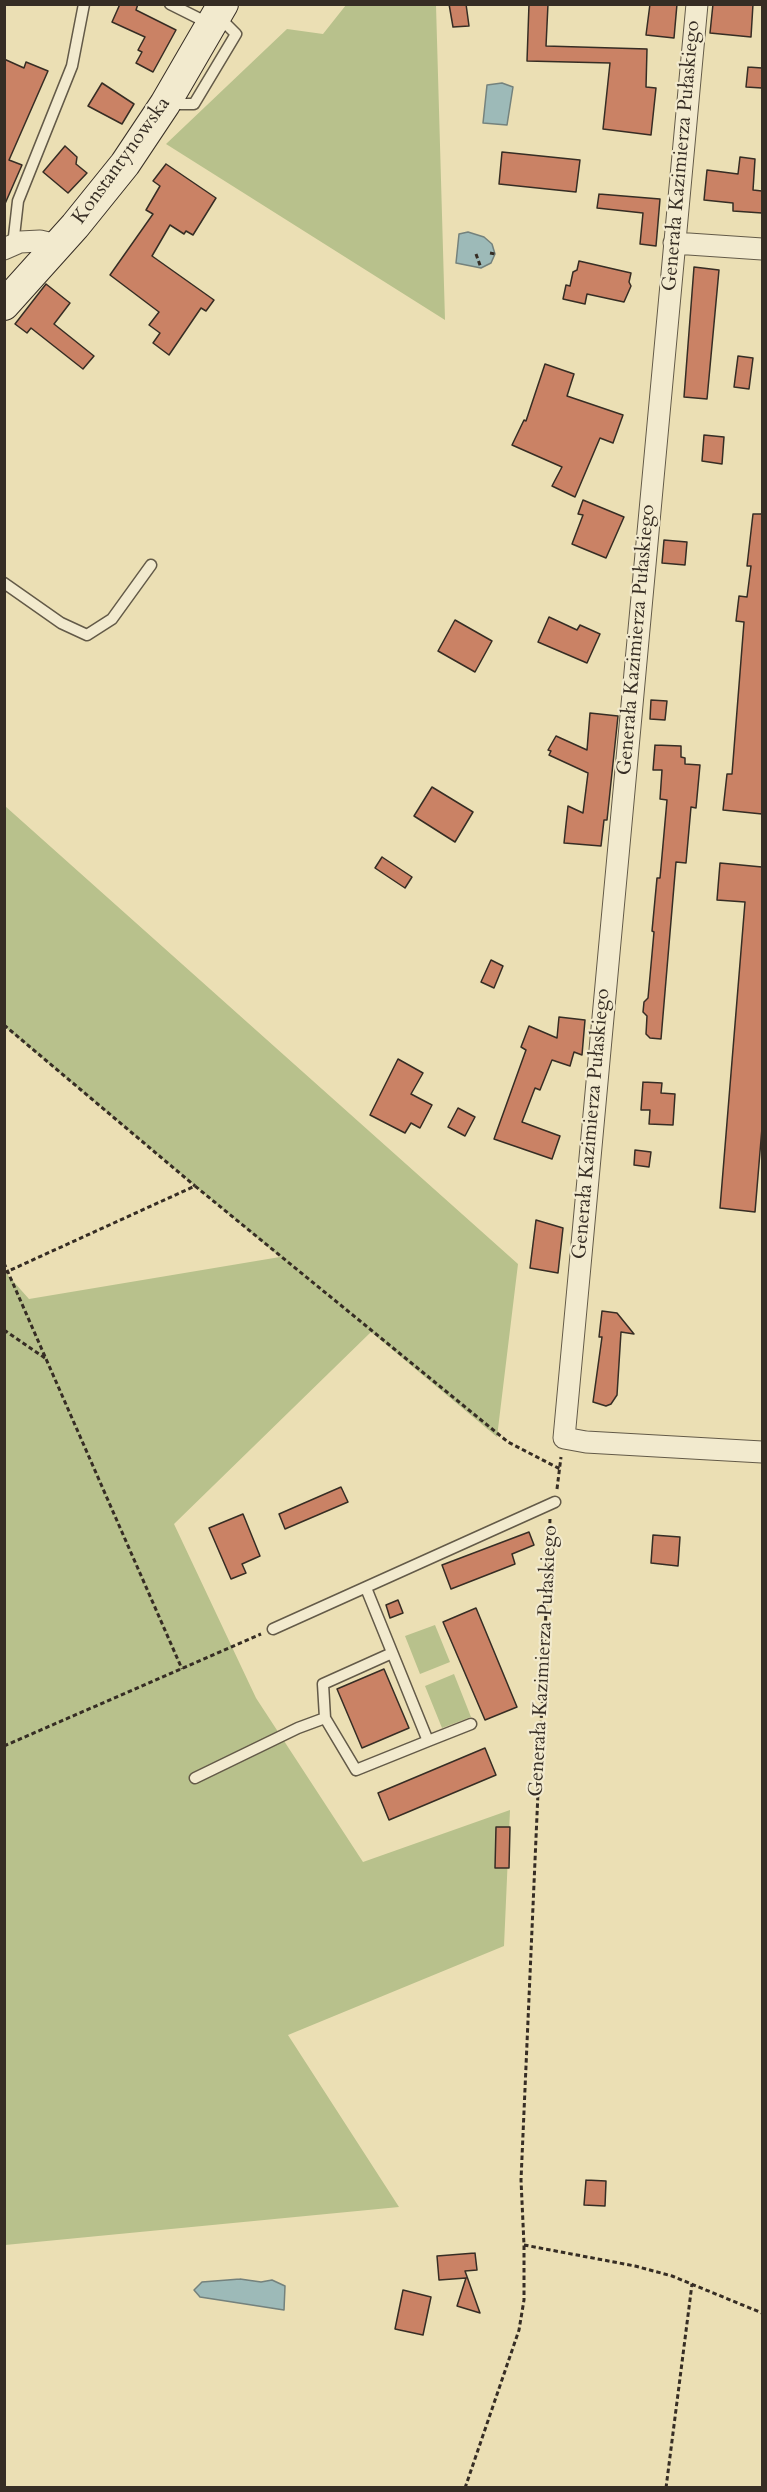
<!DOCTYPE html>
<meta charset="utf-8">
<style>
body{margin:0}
#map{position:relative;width:767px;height:2492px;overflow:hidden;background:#ebdfb4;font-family:Cardo,serif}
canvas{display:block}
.frame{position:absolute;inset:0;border:6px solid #362d24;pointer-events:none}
</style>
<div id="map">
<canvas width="767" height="2492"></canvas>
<div class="frame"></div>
</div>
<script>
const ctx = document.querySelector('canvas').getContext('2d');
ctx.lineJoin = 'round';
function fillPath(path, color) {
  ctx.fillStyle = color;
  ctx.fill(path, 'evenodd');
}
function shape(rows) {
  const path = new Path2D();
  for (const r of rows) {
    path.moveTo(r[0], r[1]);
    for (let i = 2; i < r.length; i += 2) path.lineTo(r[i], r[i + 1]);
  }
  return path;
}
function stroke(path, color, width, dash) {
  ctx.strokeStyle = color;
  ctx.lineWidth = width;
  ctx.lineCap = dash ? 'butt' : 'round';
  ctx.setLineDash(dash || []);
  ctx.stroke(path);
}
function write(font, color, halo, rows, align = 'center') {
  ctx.font = font + ' Cardo,serif';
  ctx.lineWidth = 4.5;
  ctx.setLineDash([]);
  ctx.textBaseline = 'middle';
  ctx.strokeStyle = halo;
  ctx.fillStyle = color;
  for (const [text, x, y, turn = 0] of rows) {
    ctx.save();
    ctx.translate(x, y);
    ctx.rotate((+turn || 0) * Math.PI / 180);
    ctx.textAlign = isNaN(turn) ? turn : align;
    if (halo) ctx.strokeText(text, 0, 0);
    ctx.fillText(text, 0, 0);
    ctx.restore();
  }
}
const green = shape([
 [346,5,436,5,445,320,166,144,287,29,323,34],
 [5,806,518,1264,497,1437,371,1332,174,1524,256,1698,363,1862,510,1810,504,1946,288,2035,399,2207,5,2245,5,1272,29,1299,280,1257,5,1027],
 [435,1625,450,1662,420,1674,405,1636],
 [454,1674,471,1717,442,1728,425,1686]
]);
const water = shape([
 [502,83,513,87,507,125,483,123,487,85,502,83],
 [468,232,484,237,492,244,495,254,491,263,481,268,456,263,459,234,468,232],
 [240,2279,261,2282,272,2280,285,2286,284,2310,200,2297,194,2290,202,2282,240,2279]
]);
const building = shape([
 [120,4,138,4,136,10,176,30,153,72,136,63,142,52,138,50,145,37,112,22,120,4],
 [449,4,466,4,469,26,453,27,449,4],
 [529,4,548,4,546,46,647,49,646,87,656,88,651,135,603,129,610,63,527,61,529,4],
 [650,4,677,4,674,38,646,35,650,4],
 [713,4,753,4,751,37,710,33,713,4],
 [4,59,24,68,26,62,48,71,9,160,22,165,4,206,4,59],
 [748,67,762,68,762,88,746,87,748,67],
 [102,83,134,104,122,124,88,106,102,83],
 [65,146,77,157,76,164,87,173,68,193,43,172,65,146],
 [502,152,580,160,576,192,499,184,502,152],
 [740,157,755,159,753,190,762,191,762,213,733,211,733,203,704,200,707,170,738,174,740,157],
 [166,164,216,198,193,235,186,231,184,234,170,225,152,256,214,300,206,311,201,308,169,355,153,343,160,333,149,325,159,312,110,275,153,214,146,210,160,186,153,181,166,164],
 [599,194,660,199,656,246,640,244,643,213,597,208,599,194],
 [579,261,631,273,629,282,631,286,624,302,587,294,585,304,563,299,566,285,570,286,573,272,577,270,579,261],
 [694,267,719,270,707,399,684,397,694,267],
 [46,284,70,303,54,324,94,356,83,369,31,328,27,333,15,324,46,284],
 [738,356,753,358,749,389,734,387,738,356],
 [545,364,574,374,567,396,623,415,613,443,600,438,575,497,552,486,562,467,512,445,524,420,526,421,545,364],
 [704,435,724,437,722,464,702,461,704,435],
 [583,500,624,517,606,558,572,544,583,515,578,514,583,500],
 [753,514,762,514,762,814,723,810,727,774,732,774,744,622,736,621,739,596,747,597,751,566,747,566,753,514],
 [664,540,687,542,685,565,662,563,664,540],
 [549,617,577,630,580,625,600,634,587,663,538,642,549,617],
 [455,620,492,641,475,672,438,651,455,620],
 [651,700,667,701,665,720,650,719,651,700],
 [590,713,618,716,607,820,604,820,601,846,564,843,568,806,583,813,588,773,549,755,551,751,548,750,556,736,587,750,590,713],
 [655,745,681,746,681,757,685,758,685,764,700,765,696,808,691,807,686,863,676,862,661,1039,650,1038,646,1034,647,1016,643,1012,644,1002,648,998,654,932,652,931,657,878,660,878,667,800,660,799,662,770,653,770,655,745],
 [432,787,473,812,455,842,414,816,432,787],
 [382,857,412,877,405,888,375,868,382,857],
 [720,863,762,867,762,1128,755,1212,720,1208,745,902,717,900,720,863],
 [491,960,503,966,494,988,481,982,491,960],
 [559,1017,585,1020,582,1055,574,1052,570,1066,552,1060,540,1090,535,1088,522,1122,560,1136,552,1159,494,1139,526,1050,521,1047,529,1026,557,1038,559,1017],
 [398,1059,423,1073,411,1094,432,1105,420,1128,411,1123,405,1133,370,1115,398,1059],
 [643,1082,662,1083,661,1093,675,1094,673,1125,649,1124,650,1110,641,1110,643,1082],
 [458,1108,475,1117,465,1136,448,1127,458,1108],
 [635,1150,651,1152,649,1167,634,1165,635,1150],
 [536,1220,563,1228,558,1273,530,1268,536,1220],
 [602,1311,617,1313,634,1334,621,1332,617,1395,611,1404,606,1406,593,1402,602,1337,599,1337,602,1311],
 [341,1487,348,1502,285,1529,279,1514,341,1487],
 [243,1514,260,1556,242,1564,246,1573,231,1579,209,1528,243,1514],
 [529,1532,534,1545,512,1554,515,1564,451,1589,442,1565,529,1532],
 [653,1535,680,1537,678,1566,651,1563,653,1535],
 [398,1600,403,1613,390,1618,386,1605,398,1600],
 [476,1608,517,1707,485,1720,443,1622,476,1608],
 [384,1669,409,1728,362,1748,337,1689,384,1669],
 [485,1748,496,1775,389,1820,378,1793,485,1748],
 [496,1827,510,1827,509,1868,495,1868,496,1827],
 [586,2180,606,2181,605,2206,584,2205,586,2180],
 [475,2253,477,2270,465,2271,480,2313,457,2306,466,2278,439,2280,437,2256,475,2253],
 [403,2290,431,2297,423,2335,395,2329,403,2290]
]);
const path = shape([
 [490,253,495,254],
 [476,254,481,268],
 [4,1025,195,1186],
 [4,1263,182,1669],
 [4,1273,195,1186,508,1442,560,1469],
 [4,1330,45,1358],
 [557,1489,561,1457],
 [4,1746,261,1634],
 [524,2245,635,2266,672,2276,762,2313],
 [465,2488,519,2330,524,2300,524,2245,521,2180,550,1519],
 [666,2488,692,2284]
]);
const service = shape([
 [170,4,210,24],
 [168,104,194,104,236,34,219,17],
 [13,245,18,201,72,66,84,4],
 [4,583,61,623,87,635,112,619,151,565],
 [366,1588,428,1741,471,1724],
 [273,1629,555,1502],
 [325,1718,356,1770,428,1741],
 [195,1778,298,1728,325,1718,323,1684,392,1653]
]);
const minor = shape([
 [697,4,564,1438,586,1442,762,1452],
 [674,243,762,249],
 [4,249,20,242,40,241,57,245]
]);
const secondary = shape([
 [4,305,75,226,125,164,165,104,223,4]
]);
const streetNames = [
 ["Generała Kazimierza Pułaskiego",682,156,-85],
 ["Konstantynowska",122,161,-54],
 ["Generała Kazimierza Pułaskiego",637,640,-85],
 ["Generała Kazimierza Pułaskiego",592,1124,-85],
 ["Generała Kazimierza Pułaskiego",544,1661,-87]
];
fillPath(green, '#b8c18c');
fillPath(water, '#9dbab8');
stroke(water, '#74827d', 1.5);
fillPath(building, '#ca8265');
stroke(building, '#362d24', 1.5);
stroke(service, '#635a48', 13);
stroke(minor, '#635a48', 23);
stroke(secondary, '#362d24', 32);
stroke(path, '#362d24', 3, [4.5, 3]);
stroke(service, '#f2eace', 10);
stroke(minor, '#f2eace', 21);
stroke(secondary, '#f2eace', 30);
write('20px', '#362d24', '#f2eace', streetNames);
</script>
